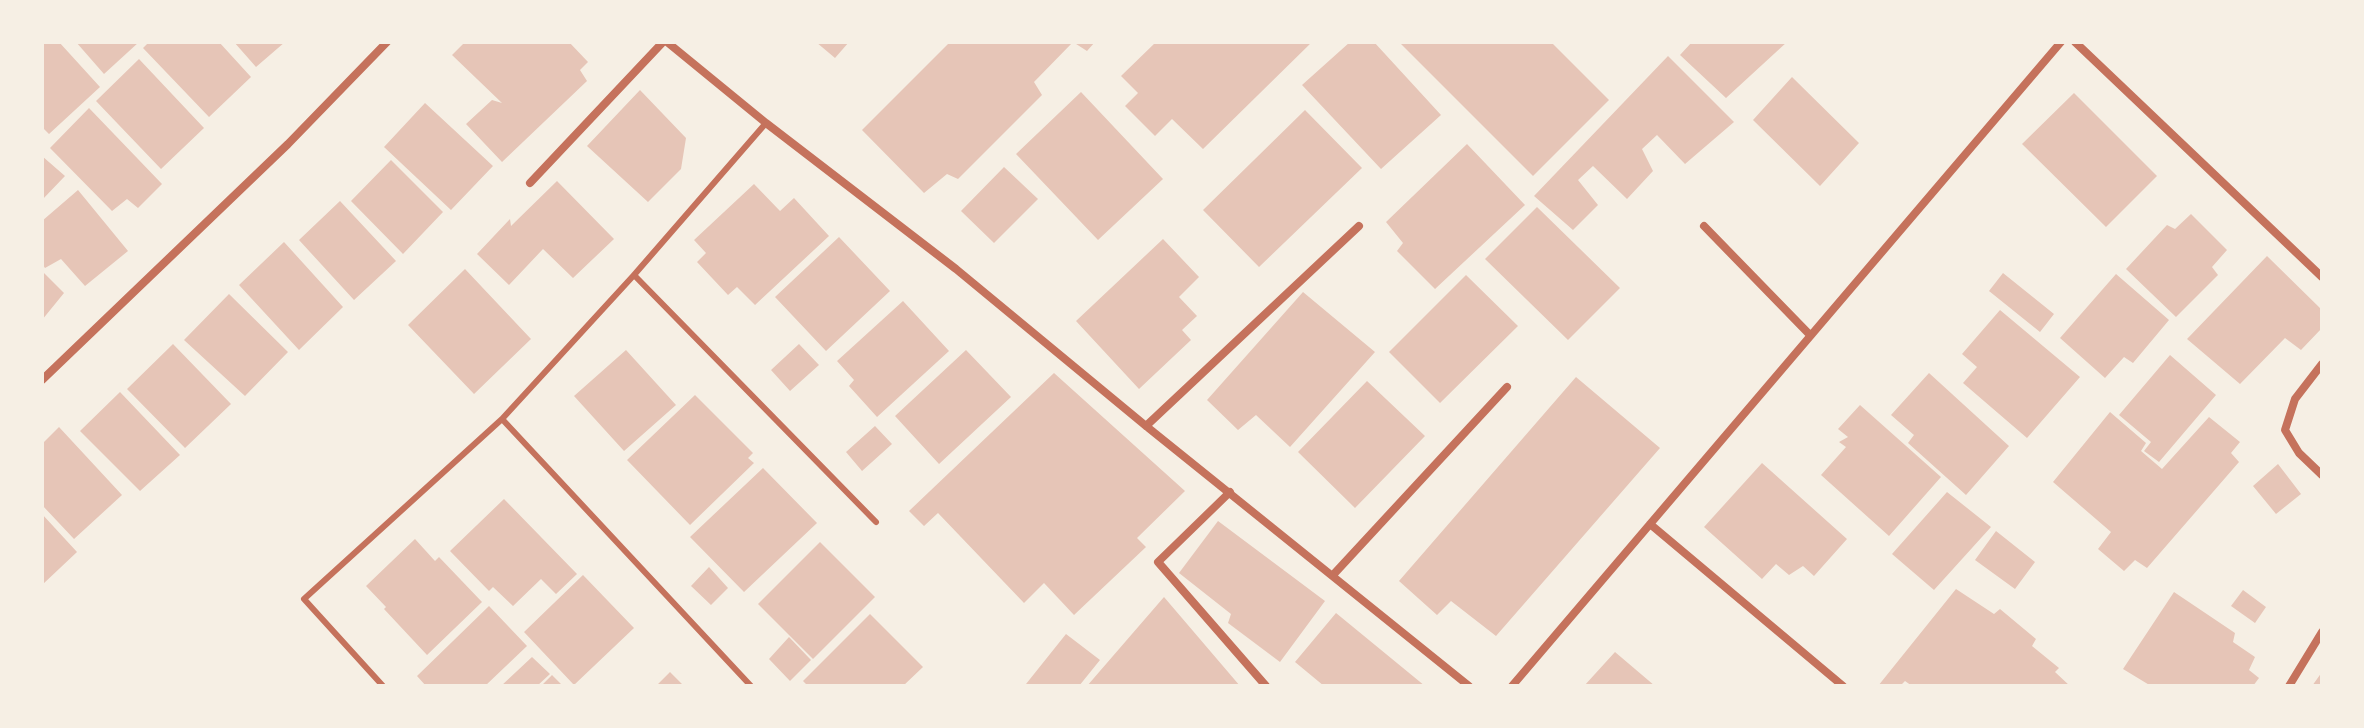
<!DOCTYPE html>
<style>
body{margin:0}
#map{position:relative;width:2364px;height:728px;overflow:hidden;background:#f6efe4;font-family:"Libre Baskerville",serif}
canvas{display:block}
.frame{position:absolute;inset:0;border:44px solid #f6efe4;pointer-events:none}
</style>
<div id="map">
<canvas width="2364" height="728"></canvas>
<div class="frame"></div>
</div>
<script>
const ctx = document.querySelector('canvas').getContext('2d');
ctx.lineJoin = 'round';
function fillPath(path, color) {
  ctx.fillStyle = color;
  ctx.fill(path, 'evenodd');
}
function shape(rows) {
  const path = new Path2D();
  for (const r of rows) {
    path.moveTo(r[0], r[1]);
    for (let i = 2; i < r.length; i += 2) path.lineTo(r[i], r[i + 1]);
  }
  return path;
}
function stroke(path, color, width, dash) {
  ctx.strokeStyle = color;
  ctx.lineWidth = width;
  ctx.lineCap = dash ? 'butt' : 'round';
  ctx.setLineDash(dash || []);
  ctx.stroke(path);
}
const building = shape([
 [42,42,59,42,100,87,49,134,42,127],
 [76,42,139,42,104,74],
 [149,42,219,42,251,77,209,117,143,48],
 [234,42,285,42,256,67],
 [465,42,569,42,588,62,580,70,587,81,502,162,466,124,492,100,502,103,452,55],
 [816,42,849,42,835,58],
 [950,42,1095,42,1087,51,1073,42,1034,82,1042,95,958,179,947,174,924,193,862,130],
 [1156,42,1312,42,1203,149,1172,119,1155,136,1125,106,1138,93,1121,76],
 [1350,42,1374,42,1441,115,1381,169,1302,85],
 [1399,42,1551,42,1609,100,1533,176],
 [1692,42,1787,42,1726,98,1680,55],
 [1668,56,1734,122,1685,164,1657,135,1642,149,1653,171,1627,199,1593,166,1578,180,1598,205,1573,230,1534,196],
 [139,59,204,128,161,169,96,101],
 [1792,77,1859,143,1820,186,1753,120],
 [640,90,686,138,681,169,648,202,587,146],
 [1081,92,1163,179,1098,240,1016,154],
 [2074,93,2157,176,2106,227,2022,144],
 [425,103,493,166,451,210,384,147],
 [89,108,162,184,138,208,127,199,112,211,50,148],
 [1305,110,1362,168,1259,267,1203,210],
 [1467,144,1525,205,1435,289,1397,251,1403,243,1386,222],
 [42,156,65,176,42,200],
 [391,160,443,212,403,254,351,201],
 [1004,167,1038,199,994,243,961,211],
 [557,181,614,239,573,278,543,249,509,285,477,254,510,219,511,226],
 [754,184,780,211,794,198,829,236,755,305,737,287,728,295,697,262,706,253,694,240],
 [78,190,128,251,85,286,61,259,45,268,42,264,42,221],
 [340,201,396,261,354,300,299,240],
 [1537,207,1620,288,1568,340,1485,259],
 [2191,214,2227,250,2212,267,2218,275,2176,317,2126,269,2167,225,2175,229],
 [839,237,890,291,826,351,775,297],
 [1163,239,1199,277,1179,297,1197,316,1182,330,1191,340,1139,389,1076,321],
 [284,242,343,307,299,350,239,285],
 [2267,256,2322,310,2322,328,2301,350,2285,338,2240,384,2187,339],
 [465,269,531,339,474,394,408,325],
 [42,271,64,293,42,320],
 [2003,273,2054,314,2040,332,1989,291],
 [2116,274,2169,320,2133,363,2124,357,2105,378,2060,338],
 [1466,275,1518,326,1440,403,1389,352],
 [1303,292,1375,352,1290,447,1256,415,1238,430,1207,400],
 [229,294,288,352,245,396,184,340],
 [903,301,949,351,877,417,849,386,854,380,837,361],
 [2000,310,2080,377,2027,438,1963,383,1977,367,1962,354],
 [173,344,231,404,185,448,127,389],
 [799,344,819,365,790,391,771,370],
 [626,350,676,405,624,451,574,396],
 [966,350,1011,397,939,464,895,416],
 [2170,355,2216,395,2159,462,2144,451,2151,442,2119,415],
 [1054,373,1185,491,1137,538,1146,547,1074,615,1044,583,1024,603,938,513,924,526,909,511],
 [1929,373,2009,446,1966,495,1908,443,1914,435,1891,415],
 [1576,377,1660,448,1496,636,1451,601,1437,615,1399,581],
 [1367,381,1425,436,1355,508,1298,452],
 [120,392,180,455,140,491,80,431],
 [695,395,753,453,748,458,754,463,690,525,627,460],
 [1860,405,1941,477,1889,536,1821,475,1846,447,1839,442,1848,437,1838,429],
 [2110,412,2146,443,2141,451,2162,469,2209,417,2240,442,2231,453,2239,462,2147,568,2135,560,2124,571,2098,549,2111,532,2053,482],
 [875,426,892,444,862,471,846,452],
 [59,427,122,495,74,539,42,505,42,444],
 [1762,463,1847,539,1814,576,1803,566,1789,575,1776,564,1762,579,1704,527],
 [2278,464,2301,494,2276,514,2253,486],
 [763,468,817,523,744,592,690,537],
 [1947,492,1991,527,1934,590,1892,554],
 [504,499,577,574,556,594,541,579,513,606,493,587,489,591,450,551],
 [42,514,77,552,42,585],
 [1218,521,1325,601,1280,662,1228,623,1231,614,1179,573],
 [1996,531,2035,562,2015,589,1975,560],
 [415,539,435,561,439,557,482,602,427,655,384,609,386,607,366,586],
 [820,542,875,597,813,659,758,604],
 [709,567,728,588,711,605,691,586],
 [583,575,634,628,574,685,524,632],
 [1956,589,1994,614,2000,609,2036,639,2032,646,2059,668,2055,672,2070,686,1912,686,1905,681,1900,686,1878,686],
 [2243,590,2266,607,2255,623,2231,606],
 [2174,592,2235,633,2233,642,2255,657,2249,670,2259,678,2253,686,2151,686,2123,669],
 [1164,597,1240,686,1087,686],
 [489,606,527,646,485,686,426,686,417,676],
 [1336,613,1425,686,1324,686,1295,662],
 [870,614,923,667,903,686,808,686,803,681],
 [1066,634,1100,660,1079,686,1026,684],
 [789,637,811,660,790,681,769,659],
 [1615,652,1655,686,1584,686],
 [532,657,550,674,537,686,501,686],
 [670,672,684,686,656,686],
 [2322,672,2322,686,2312,686],
 [552,675,563,686,541,686]
]);
const service = shape([
 [634,275,876,522],
 [502,419,751,686],
 [383,686,304,599,502,419,634,275,766,123]
]);
const minor = shape([
 [667,42,766,123,956,269,1146,426,1469,686],
 [2075,42,2322,277],
 [530,183,663,42],
 [1704,226,1810,335],
 [2322,364,2295,399,2285,430,2299,453,2322,475],
 [42,380,288,144,387,42],
 [1146,426,1359,226],
 [1230,492,1158,562,1266,686],
 [1650,524,1843,686],
 [1333,575,1507,387],
 [1512,686,2061,42],
 [2289,686,2322,632]
]);
fillPath(building, '#e6c5b7');
stroke(service, '#c5725c', 6);
stroke(minor, '#c5725c', 8);
</script>
